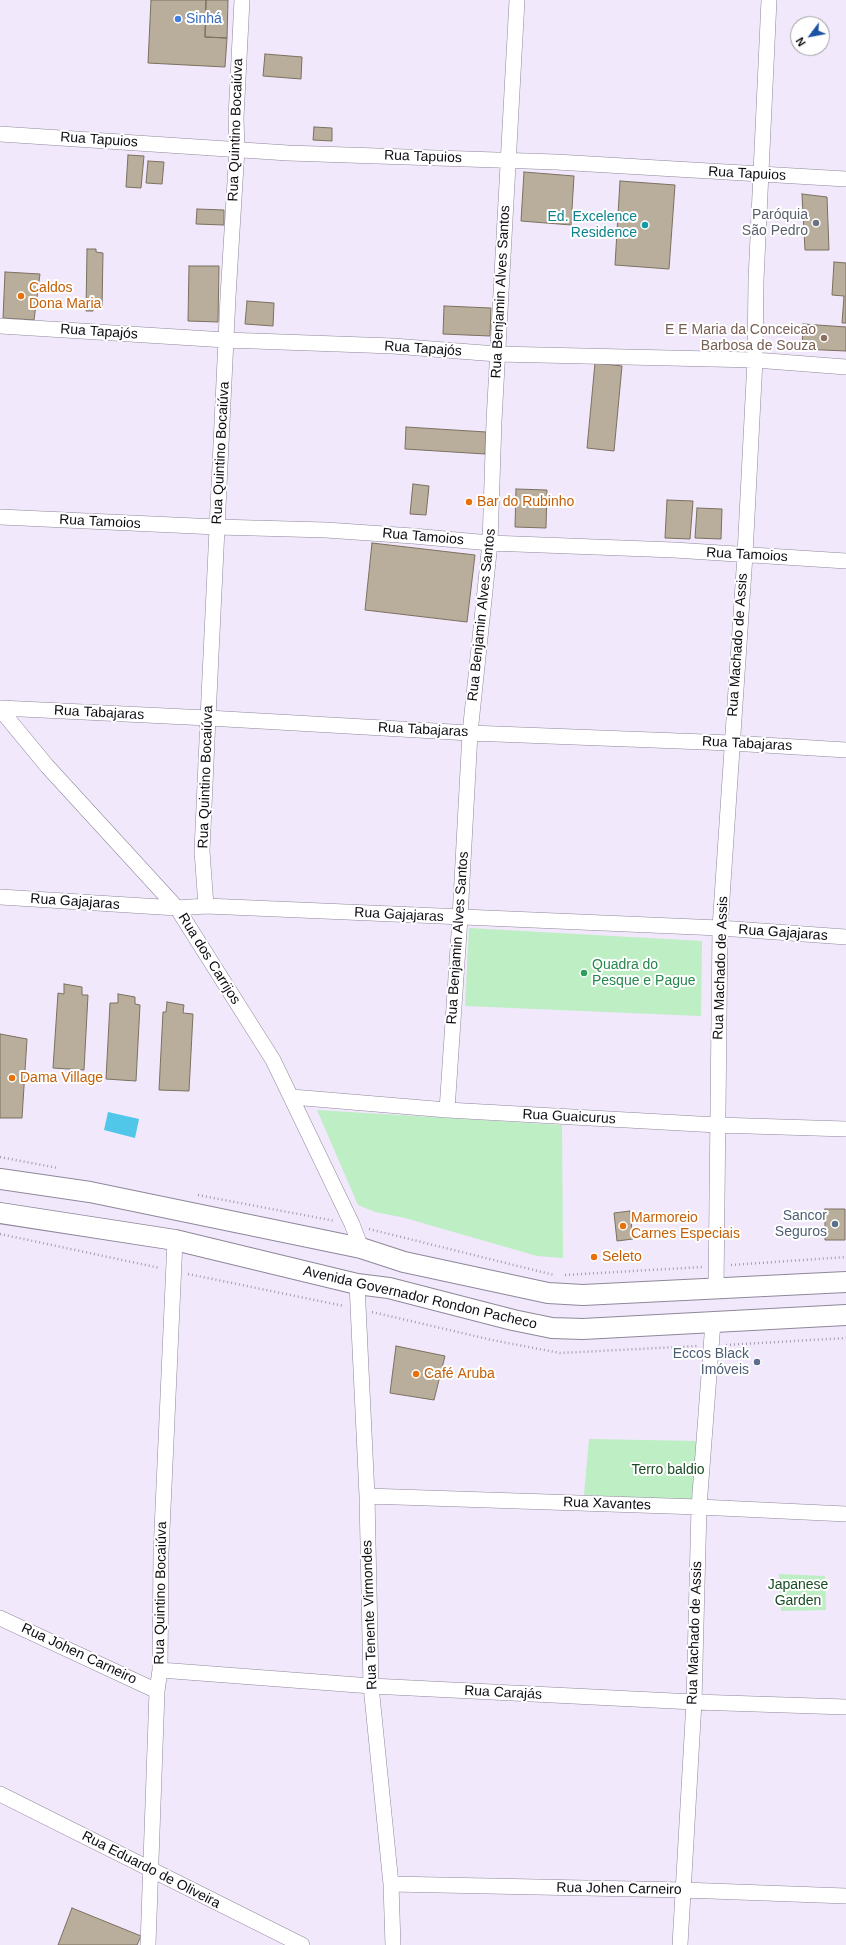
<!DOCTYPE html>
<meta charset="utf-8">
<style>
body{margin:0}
#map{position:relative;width:846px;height:1945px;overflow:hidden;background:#f1e8fc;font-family:Helvetica,sans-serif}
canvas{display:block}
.north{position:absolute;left:790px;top:16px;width:40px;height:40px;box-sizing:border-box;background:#fff;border:1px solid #9f9da0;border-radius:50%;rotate:238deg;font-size:11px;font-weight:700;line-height:16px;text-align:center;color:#0e0b12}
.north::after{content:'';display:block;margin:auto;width:14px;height:18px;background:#1b52a4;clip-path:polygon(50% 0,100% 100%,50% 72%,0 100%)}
</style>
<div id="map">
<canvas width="846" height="1945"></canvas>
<div class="north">N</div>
</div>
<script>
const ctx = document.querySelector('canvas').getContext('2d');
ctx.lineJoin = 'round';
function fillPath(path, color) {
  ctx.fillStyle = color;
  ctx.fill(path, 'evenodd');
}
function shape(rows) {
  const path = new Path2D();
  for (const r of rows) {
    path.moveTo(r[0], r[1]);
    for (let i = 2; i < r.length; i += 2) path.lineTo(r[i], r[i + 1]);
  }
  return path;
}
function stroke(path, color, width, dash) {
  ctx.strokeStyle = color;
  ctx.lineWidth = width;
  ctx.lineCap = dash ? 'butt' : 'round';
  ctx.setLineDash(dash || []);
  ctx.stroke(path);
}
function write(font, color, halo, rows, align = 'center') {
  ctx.font = font + ' Helvetica,sans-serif';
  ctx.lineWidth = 4;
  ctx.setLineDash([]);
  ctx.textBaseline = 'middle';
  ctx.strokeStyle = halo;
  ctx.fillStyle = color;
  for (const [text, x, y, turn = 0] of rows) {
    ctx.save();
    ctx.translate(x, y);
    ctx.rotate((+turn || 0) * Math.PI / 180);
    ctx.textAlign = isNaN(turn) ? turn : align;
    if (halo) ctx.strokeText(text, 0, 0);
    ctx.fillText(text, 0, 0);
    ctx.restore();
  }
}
const green = shape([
 [469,928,702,941,701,1016,465,1006],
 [317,1110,562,1125,563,1258,537,1256,405,1218,375,1212,358,1205],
 [589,1439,699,1441,694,1500,584,1495],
 [779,1574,825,1576,826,1610,781,1611]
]);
const water = shape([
 [108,1112,139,1119,135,1138,104,1130]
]);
const building = shape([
 [151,0,206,0,205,37,227,38,225,67,148,63,151,0],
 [206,0,228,0,227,38,205,37,206,0],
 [265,54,302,57,301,79,263,76,265,54],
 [314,127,332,128,332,141,313,140,314,127],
 [128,155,144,156,141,188,126,187,128,155],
 [148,161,164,162,162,184,146,183,148,161],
 [524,172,574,176,571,225,521,221,524,172],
 [620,181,675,185,669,269,615,265,620,181],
 [802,194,827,197,829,250,805,250,802,194],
 [197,209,224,210,224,225,196,224,197,209],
 [87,249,96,249,96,252,103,253,102,308,93,308,93,311,86,311,87,249],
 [834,262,846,263,846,323,842,323,844,296,832,295,834,262],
 [189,266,219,266,218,322,188,321,189,266],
 [5,272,40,274,34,320,3,318,5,272],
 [247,301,274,303,273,326,245,324,247,301],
 [444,306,491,308,490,336,443,334,444,306],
 [803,324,846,327,846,351,802,349,803,324],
 [595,363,622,366,614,451,587,448,595,363],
 [406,427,486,432,485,454,405,449,406,427],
 [413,484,429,486,426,515,410,514,413,484],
 [516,489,547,490,546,528,515,527,516,489],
 [667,500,693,501,690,539,665,538,667,500],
 [697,508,722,509,721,539,695,538,697,508],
 [372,543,475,555,467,622,365,610,372,543],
 [64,984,82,987,82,995,88,995,84,1070,53,1068,58,993,64,994,64,984],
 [118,994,135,997,135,1004,140,1005,136,1081,106,1079,110,1003,118,1003,118,994],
 [167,1002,184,1005,183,1013,193,1014,189,1091,159,1090,163,1012,166,1012,167,1002],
 [0,1034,27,1039,22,1118,0,1118,0,1034],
 [825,1209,845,1209,845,1240,825,1240,825,1209],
 [630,1211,633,1239,617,1241,614,1213,630,1211],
 [396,1346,445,1356,434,1400,390,1393,396,1346],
 [72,1908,141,1936,137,1945,58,1945,72,1908]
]);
const path = shape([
 [0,1157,58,1168],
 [198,1195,335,1221],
 [369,1229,554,1275],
 [0,1234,160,1268],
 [731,1265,846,1257],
 [188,1274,344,1306],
 [565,1275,702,1267],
 [372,1312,492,1340,560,1353,697,1346],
 [726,1345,846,1338]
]);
const minor = shape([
 [0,134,288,153,556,162,846,179],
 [0,326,226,340,393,346,497,354,755,360,846,367],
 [0,517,217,527,326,530,413,536,490,543,674,550,846,561],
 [0,708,208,718,470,733,731,743,846,750],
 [0,709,47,766,177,908,273,1060,352,1224,361,1248],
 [0,897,177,908,206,906,720,928,846,937],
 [206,906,202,851,208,718,228,297,237,149,236,118,242,0],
 [292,1097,447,1110,717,1125,846,1129],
 [447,1110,460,918,470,733,490,543,494,421,517,0],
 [357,1284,367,1496,371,1686,391,1884,393,1945],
 [716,1290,720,928,745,555,755,360,756,280,769,0],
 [367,1496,699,1507,846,1514],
 [0,1618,157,1691],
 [160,1670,371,1686,694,1702,846,1707],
 [0,1794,302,1945],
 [391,1884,683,1890,846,1896],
 [148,1945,157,1691,160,1670,161,1553,175,1240],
 [680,1945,694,1702,699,1507,713,1322]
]);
const major = shape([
 [0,1179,90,1192,361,1248,404,1262,548,1293,583,1295,846,1282],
 [0,1213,175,1240,357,1284,389,1288,513,1320,552,1328,583,1329,846,1315]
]);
const markers = [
 [178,19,4,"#3f7fe0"],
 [816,223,4,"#6b7280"],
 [645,225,4,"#0f9aa8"],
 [21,296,4,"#e8710a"],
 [824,338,4,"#8d6e63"],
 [469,502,4,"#e8710a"],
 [584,973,4,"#2e9e5b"],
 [12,1078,4,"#e8710a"],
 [835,1224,4,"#5c6f8a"],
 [623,1226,4,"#e8710a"],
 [594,1257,4,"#e8710a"],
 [757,1362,4,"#5c6f8a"],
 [416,1374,4,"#e8710a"]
];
const shopNames = [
 ["Sinhá",186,19]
];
const streetNames = [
 ["Rua Quintino Bocaiúva",236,130,-88],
 ["Rua Tapuios",99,140,4],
 ["Rua Tapuios",423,157,2],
 ["Rua Tapuios",747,174,3],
 ["Rua Benjamin Alves Santos",501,292,-87],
 ["Rua Tapajós",99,332,4],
 ["Rua Tapajós",423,349,4],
 ["Rua Quintino Bocaiúva",221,453,-87],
 ["Rua Tamoios",100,522,3],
 ["Rua Tamoios",423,537,5],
 ["Rua Tamoios",747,555,3],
 ["Rua Benjamin Alves Santos",482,615,-84],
 ["Rua Machado de Assis",738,645,-86],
 ["Rua Tabajaras",99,713,3],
 ["Rua Tabajaras",423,730,3],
 ["Rua Tabajaras",747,744,3],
 ["Rua Quintino Bocaiúva",206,777,-88],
 ["Rua Gajajaras",75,902,4],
 ["Rua Gajajaras",399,915,3],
 ["Rua Gajajaras",783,933,4],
 ["Rua Benjamin Alves Santos",458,938,-86],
 ["Rua dos Carrijos",209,959,58],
 ["Rua Machado de Assis",721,968,-88],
 ["Rua Guaicurus",569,1117,3],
 ["Avenida Governador Rondon Pacheco",420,1298,13],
 ["Rua Xavantes",607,1504,2],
 ["Rua Quintino Bocaiúva",161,1593,-89],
 ["Rua Tenente Virmondes",370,1615,-92],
 ["Rua Machado de Assis",695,1633,-88],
 ["Rua Johen Carneiro",79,1654,25],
 ["Rua Carajás",503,1693,3],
 ["Rua Eduardo de Oliveira",151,1870,27],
 ["Rua Johen Carneiro",619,1889,1]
];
const worshipNames = [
 ["Paróquia",808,215],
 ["São Pedro",808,231]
];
const cultureNames = [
 ["Ed. Excelence",637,217],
 ["Residence",637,233]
];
const foodNames = [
 ["Caldos",29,288],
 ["Dona Maria",29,304],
 ["Bar do Rubinho",477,502],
 ["Dama Village",20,1078],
 ["Marmoreio",631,1218],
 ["Carnes Especiais",631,1234],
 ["Seleto",602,1257],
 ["Café Aruba",424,1374]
];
const educationNames = [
 ["E E Maria da Conceicao",816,330],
 ["Barbosa de Souza",816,346]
];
const leisureNames = [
 ["Quadra do",592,965],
 ["Pesque e Pague",592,981]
];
const serviceNames = [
 ["Sancor",827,1216],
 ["Seguros",827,1232],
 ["Eccos Black",749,1354],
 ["Imóveis",749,1370]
];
const parkNames = [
 ["Terro baldio",668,1470],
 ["Japanese",798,1585],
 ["Garden",798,1601]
];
fillPath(green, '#beeec3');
fillPath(water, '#50c6e8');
fillPath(building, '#b9ae9b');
stroke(building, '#7b705f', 1);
stroke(minor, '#8f879a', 16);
stroke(major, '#8f879a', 22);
stroke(path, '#a49dac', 2.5, [1, 3]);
stroke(minor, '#fff', 15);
stroke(major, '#fff', 20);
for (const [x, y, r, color] of markers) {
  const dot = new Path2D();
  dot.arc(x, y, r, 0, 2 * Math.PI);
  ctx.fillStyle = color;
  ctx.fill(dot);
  stroke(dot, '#fff', 1.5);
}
write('14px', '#366cbe', '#fff', shopNames, 'left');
write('14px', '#0e0b12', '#fff', streetNames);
write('14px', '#5b616d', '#fff', worshipNames, 'right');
write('14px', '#0d838f', '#fff', cultureNames, 'right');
write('14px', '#c56008', '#fff', foodNames, 'left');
write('14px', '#785e54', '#fff', educationNames, 'right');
write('14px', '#27864d', '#fff', leisureNames, 'left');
write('14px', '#4e5e75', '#fff', serviceNames, 'right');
write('14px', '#184c24', '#fff', parkNames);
</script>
